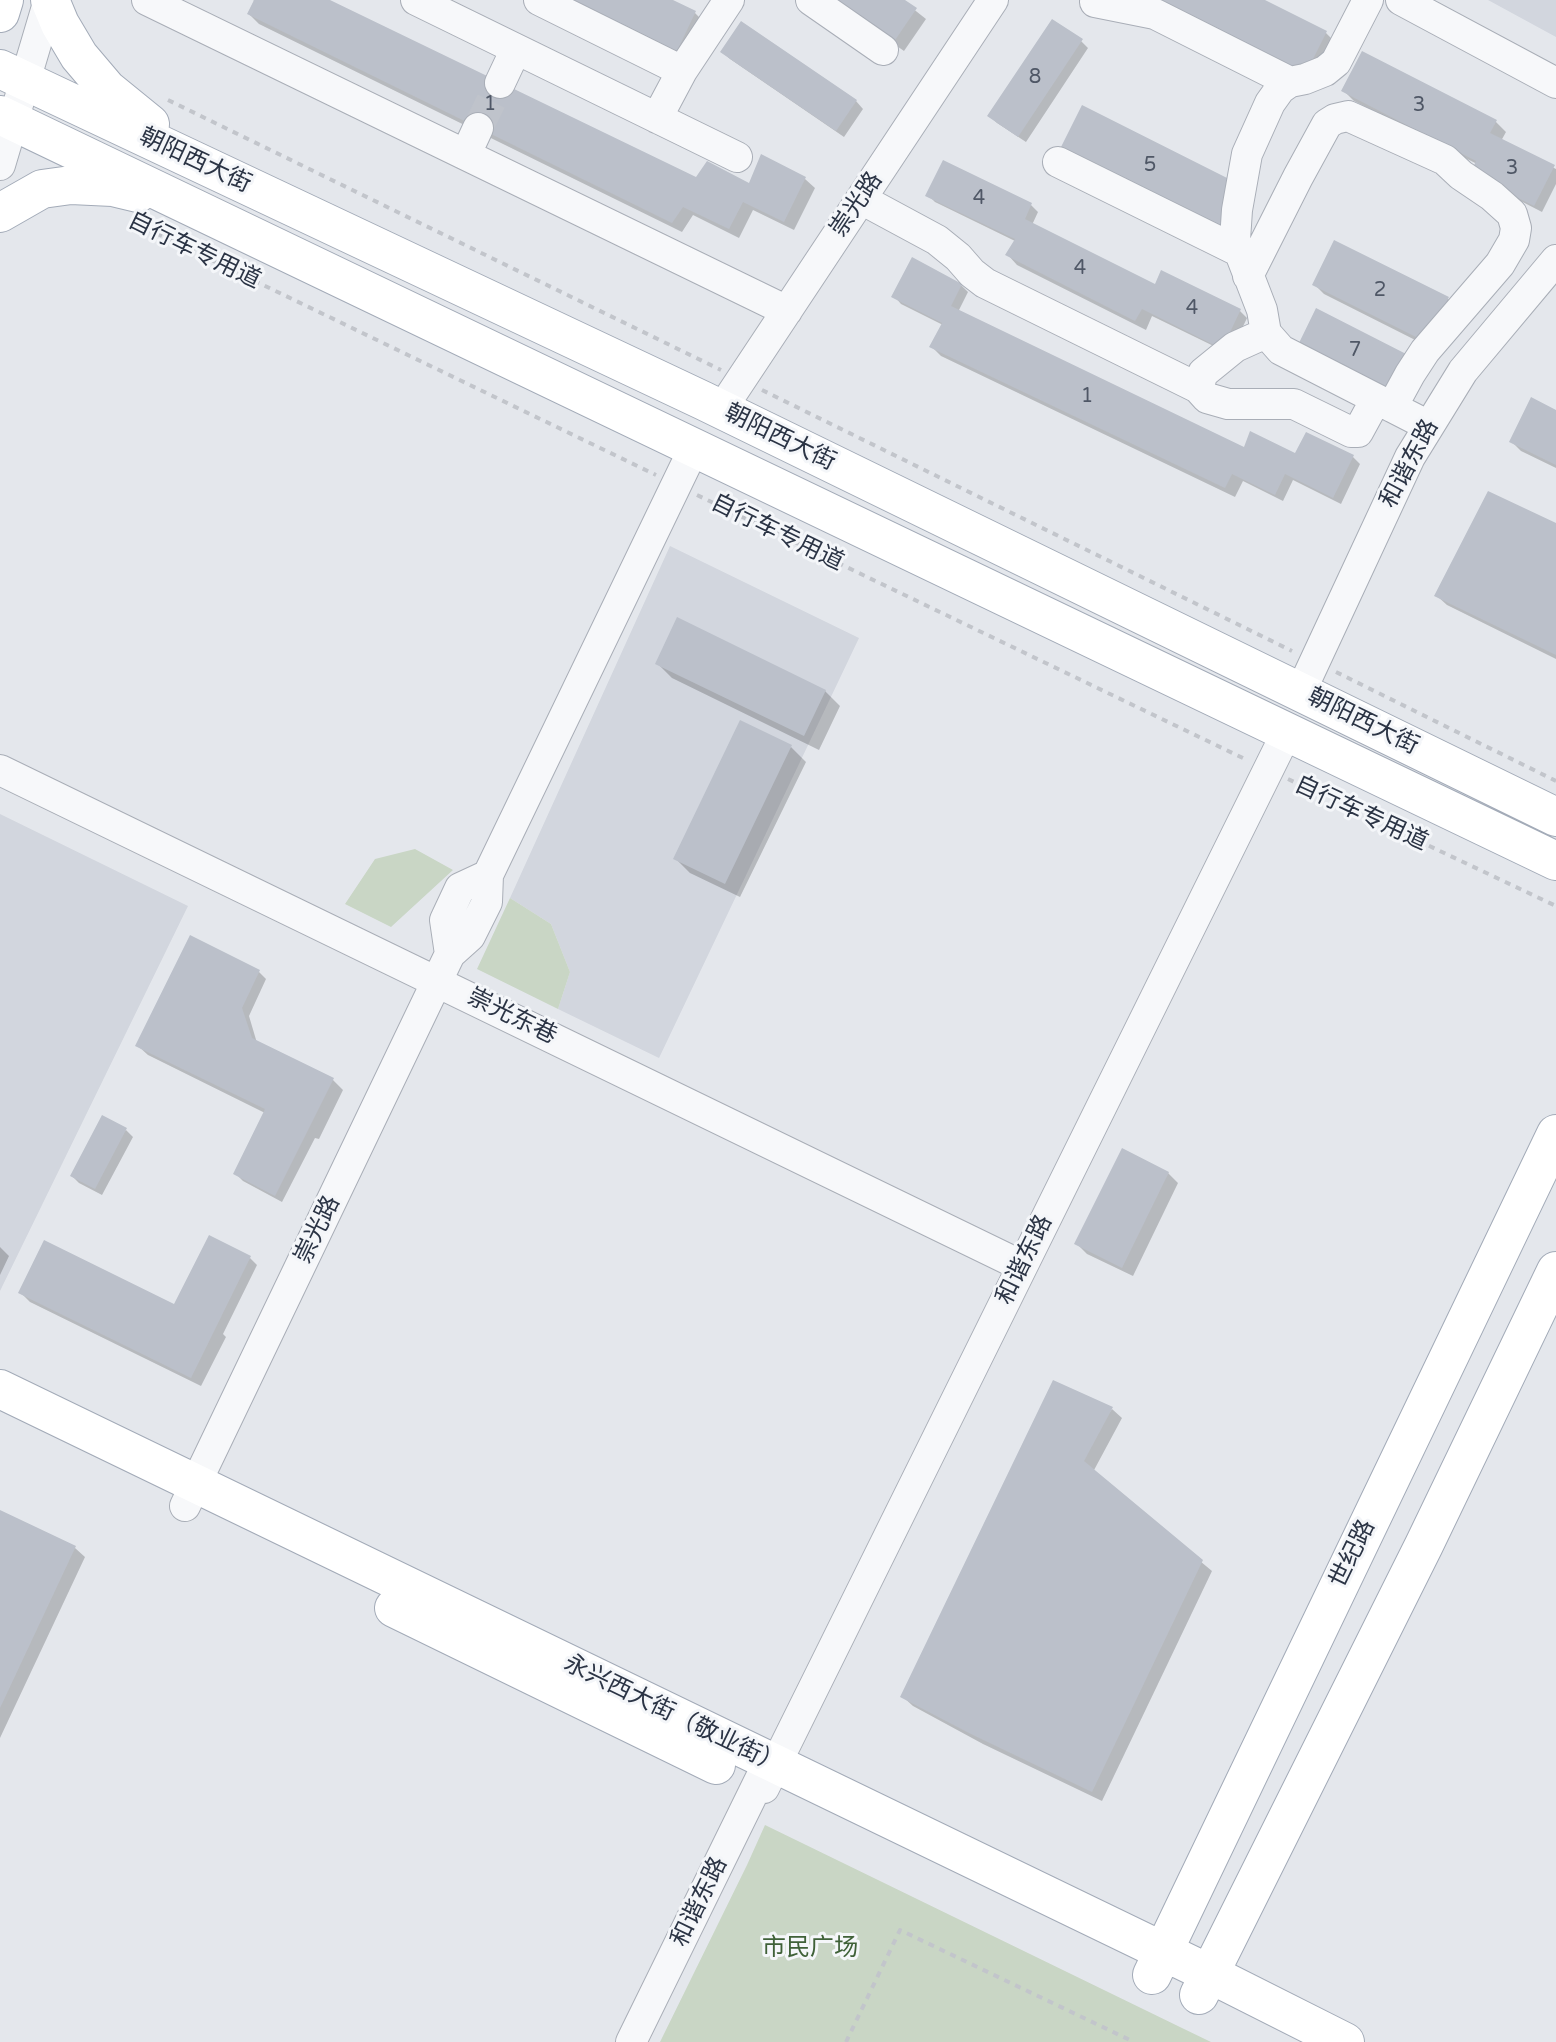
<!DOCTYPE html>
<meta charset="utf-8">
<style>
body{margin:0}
canvas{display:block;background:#e4e7ec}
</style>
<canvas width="1556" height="2042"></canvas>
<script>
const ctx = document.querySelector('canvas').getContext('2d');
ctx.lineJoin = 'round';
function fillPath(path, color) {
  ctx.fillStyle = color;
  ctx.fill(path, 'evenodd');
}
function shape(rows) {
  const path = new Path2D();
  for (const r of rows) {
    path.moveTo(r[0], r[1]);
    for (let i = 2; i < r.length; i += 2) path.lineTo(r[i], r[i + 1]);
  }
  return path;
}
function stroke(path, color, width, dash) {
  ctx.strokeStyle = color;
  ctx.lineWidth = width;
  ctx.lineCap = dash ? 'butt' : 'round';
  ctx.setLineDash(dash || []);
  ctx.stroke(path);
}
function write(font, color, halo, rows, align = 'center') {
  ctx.font = font + ' "Varela Round","Noto Sans SC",sans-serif';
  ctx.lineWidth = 6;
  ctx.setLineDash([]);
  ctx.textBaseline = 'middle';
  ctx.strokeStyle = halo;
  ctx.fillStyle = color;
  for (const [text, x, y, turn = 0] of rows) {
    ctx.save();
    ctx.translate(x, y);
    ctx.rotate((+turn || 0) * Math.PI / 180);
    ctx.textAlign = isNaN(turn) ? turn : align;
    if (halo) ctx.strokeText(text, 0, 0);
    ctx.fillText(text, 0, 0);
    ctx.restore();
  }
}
const built = shape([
 [1488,0,1556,0,1556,37],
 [670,546,859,638,659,1058,558,1009,570,972,551,924,510,898],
 [0,814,188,906,0,1291]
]);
const green = shape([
 [415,849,453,870,391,927,345,904,375,859],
 [510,898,551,924,570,972,558,1009,477,969],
 [765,1825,1182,2028,1211,2042,660,2042,747,1865]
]);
const shadow = shape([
 [253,0,325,0,697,180,750,186,805,179,815,188,794,230,753,210,739,238,693,215,682,232,259,24,249,14,255,1],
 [566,0,669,0,695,13,705,23,687,60],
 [831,0,902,0,926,19,904,51],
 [1156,0,1261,0,1326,33,1336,43,1317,81],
 [1081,41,1088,48,1026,142,997,123,990,116],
 [722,52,856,101,863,109,844,137,730,59],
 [1344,91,1496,122,1506,132,1501,141,1556,169,1556,184,1542,212,1480,180,1477,164,1354,101],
 [928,195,1031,205,1038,212,1032,225,1155,287,1162,273,1240,311,1247,318,1230,354,1152,316,1146,330,1017,265,1008,255,1015,241,935,202],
 [1314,284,1448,299,1458,309,1437,351,1324,294],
 [961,285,968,292,958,312,1244,450,1296,456,1307,434,1353,457,1360,464,1341,504,1293,480,1283,501,1243,481,1235,497,941,356,931,346,943,325,901,304,894,296],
 [1556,412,1556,468,1521,451,1511,441],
 [1556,526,1556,659,1447,605,1437,596],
 [657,663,825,691,840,706,819,750,672,678],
 [791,747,806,762,740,897,690,873,675,858],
 [258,971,266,979,249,1016,257,1043,333,1080,343,1090,319,1139,315,1138,282,1202,243,1181,236,1174,265,1113,148,1055,138,1046],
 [126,1130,133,1137,102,1195,79,1183,72,1176],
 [1168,1173,1178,1183,1133,1276,1087,1254,1077,1244],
 [0,1247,9,1256,0,1275],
 [250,1258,257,1265,223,1334,226,1337,201,1386,30,1302,20,1292,175,1307],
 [1112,1409,1122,1418,1093,1472,1212,1571,1102,1801,983,1744,913,1706,903,1697],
 [0,1512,75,1548,85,1557,0,1738]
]);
const building = shape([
 [254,0,330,0,696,177,707,161,749,183,761,154,806,177,784,222,743,202,729,229,683,207,672,223,247,14],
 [573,0,673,0,696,11,677,51],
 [832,0,905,0,917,8,893,43],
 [1161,0,1265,0,1327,31,1306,73],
 [1052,19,1083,39,1018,137,987,116],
 [741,21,857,100,836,131,720,52],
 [1362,51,1497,120,1490,133,1555,165,1534,206,1470,174,1476,161,1341,91],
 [1082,105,1239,184,1218,228,1060,149],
 [943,160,1032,203,1025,219,1155,284,1161,270,1241,309,1222,349,1142,309,1135,321,1005,255,1015,239,925,196],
 [1334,240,1449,297,1426,342,1312,285],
 [912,257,962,284,951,306,1244,447,1250,431,1295,453,1306,432,1354,455,1333,498,1285,474,1275,495,1232,474,1225,488,929,347,942,323,891,297],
 [1316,308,1412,357,1394,394,1298,345],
 [1531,397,1556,410,1556,465,1509,442],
 [1488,491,1556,523,1556,655,1434,596],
 [677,617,826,690,804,736,655,664],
 [740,720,792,745,725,884,673,859],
 [190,935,260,970,242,1008,252,1038,334,1078,275,1196,233,1174,265,1109,135,1046],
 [102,1115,127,1128,95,1189,70,1176],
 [1122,1148,1169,1172,1122,1268,1074,1244],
 [209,1235,251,1256,191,1378,18,1293,44,1240,174,1304],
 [1053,1380,1113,1407,1084,1461,1203,1560,1092,1792,971,1734,900,1697],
 [0,1510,76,1546,0,1708]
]);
const minorTunnel = shape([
 [478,128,500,83]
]);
const path = shape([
 [168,100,721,370],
 [135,223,656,475],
 [762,390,1292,651],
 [697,495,1247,760],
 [1336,672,1556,781],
 [1288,779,1556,906],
 [846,2042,900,1930,1134,2042]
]);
const minor = shape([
 [147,0,787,311],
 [416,0,737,157],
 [539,0,682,71],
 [811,0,883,50],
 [1368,0,1336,62,1325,71,1305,79,1290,82,1280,89,1270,103,1247,154,1237,210,1235,240,1262,310,1266,333,1281,350,1429,426],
 [1401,0,1556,83],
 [1095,2,1155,14,1290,82],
 [500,83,516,49],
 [657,118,682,71,729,0],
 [466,154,478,128],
 [1058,162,1240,252],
 [0,165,49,0],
 [861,199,937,240,958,257,972,273,985,283,1198,388],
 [1248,276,1298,177,1327,124,1335,119,1348,116,1445,160,1461,175,1492,196,1512,214,1516,228,1514,240,1500,264,1425,351,1410,374,1392,407],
 [1266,333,1235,347,1203,373,1198,388,1207,398,1228,404,1294,404,1351,432,1358,432,1376,399],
 [721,410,993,0],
 [1301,691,1410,457,1463,371,1556,260],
 [0,770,1022,1266],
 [450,954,445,920,460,888,488,875],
 [185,1506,450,954,470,936,487,902,488,875,694,448],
 [764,1788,1287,732],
 [631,2042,766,1767]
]);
const major = shape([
 [50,0,60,24,79,56,107,89,150,124],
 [0,13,4,0],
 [0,69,704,401,1556,817],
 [0,115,1556,861],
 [0,213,42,189,71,185,113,187,138,193],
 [0,1389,1210,1974,1345,2042],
 [394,1608,716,1765],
 [1152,1975,1556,1134],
 [1199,1995,1424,1545,1556,1271]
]);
const numberNames = [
 ["8",1035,78],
 ["1",490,105],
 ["3",1419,106],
 ["5",1150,166],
 ["3",1512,169],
 ["4",979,199],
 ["4",1080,269],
 ["2",1380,291],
 ["4",1192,309],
 ["7",1355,351],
 ["1",1087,397]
];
const streetNames = [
 ["朝阳西大街",195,161,25],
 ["崇光路",857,205,-56],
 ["自行车专用道",194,251,26],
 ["朝阳西大街",780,438,26],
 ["和谐东路",1410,464,-62],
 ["自行车专用道",777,533,26],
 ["朝阳西大街",1363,722,26],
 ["自行车专用道",1361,814,25],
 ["崇光东巷",512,1017,26],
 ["崇光路",318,1230,-64],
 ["和谐东路",1025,1260,-64],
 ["世纪路",1353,1554,-64],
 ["永兴西大街（敬业街）",673,1715,26],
 ["和谐东路",700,1902,-64]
];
const parkNames = [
 ["市民广场",810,1949]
];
fillPath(built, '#d2d6de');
fillPath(green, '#c9d6c5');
fillPath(shadow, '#0003');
fillPath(building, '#bbc0ca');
stroke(minorTunnel, '#bfc3cb', 30, [30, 15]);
stroke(minor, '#a9aeb7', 32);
stroke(major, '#a3abb8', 40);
stroke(path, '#c2c5cb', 4, [6, 6]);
stroke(minor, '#f7f8fa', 30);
stroke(major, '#fff', 38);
write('20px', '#4f5766', null, numberNames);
write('24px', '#2b3445', '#f4f6f9', streetNames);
write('24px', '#3f6138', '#f4f6f9', parkNames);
</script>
